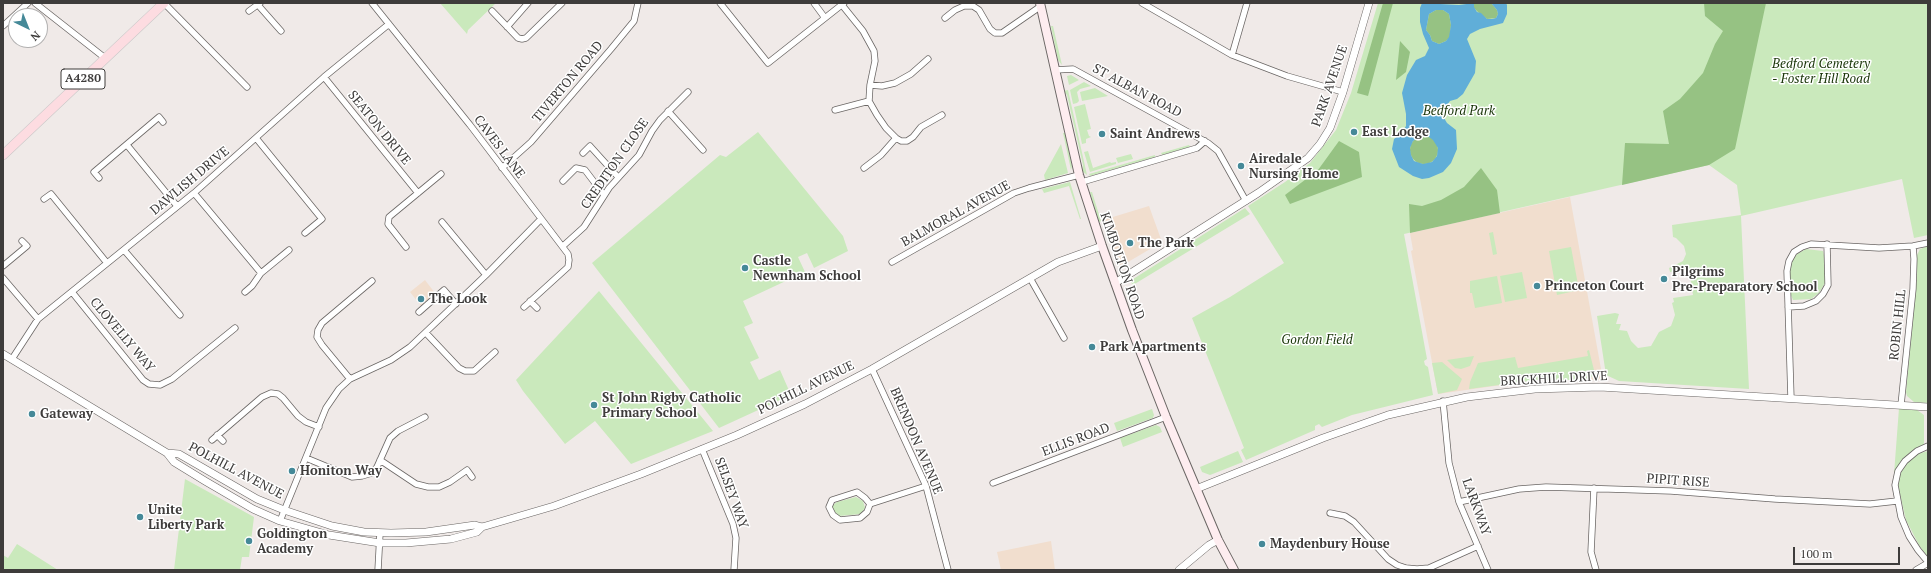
<!DOCTYPE html>
<style>
body{margin:0}
#map{position:relative;width:1931px;height:573px;overflow:hidden;background:#f0eae8;font-family:"PT Serif",serif}
canvas{display:block}
.frame{position:absolute;inset:0;border:4px solid #3e3c3b;pointer-events:none}
.north{position:absolute;left:8px;top:8px;width:40px;height:40px;box-sizing:border-box;background:#fff;border:1px solid #b2b1b1;border-radius:50%;rotate:137deg;font-size:11px;font-weight:700;line-height:16px;text-align:center;color:#3e3c3b}
.north::after{content:'';display:block;margin:auto;width:14px;height:18px;background:#458998;clip-path:polygon(50% 0,100% 100%,50% 72%,0 100%)}
.scale{position:absolute;left:1793px;top:547px;width:107px;height:18px;box-sizing:border-box;border:2px solid #3e3c3b;border-top:0;padding-left:5px;font-size:12px;line-height:14px;white-space:nowrap;color:#3e3c3b;-webkit-text-stroke:3px #fff;paint-order:stroke}
</style>
<div id="map">
<canvas width="1931" height="573"></canvas>
<div class="frame"></div>
<div class="north">N</div>
<div class="scale">100 m</div>
</div>
<script>
const ctx = document.querySelector('canvas').getContext('2d');
ctx.lineJoin = 'round';
function fillPath(path, color) {
  ctx.fillStyle = color;
  ctx.fill(path, 'evenodd');
}
function shape(rows) {
  const path = new Path2D();
  for (const r of rows) {
    if (r.length === 3) {
      path.moveTo(r[0] + r[2], r[1]);
      path.arc(r[0], r[1], r[2], 0, 2 * Math.PI);
      continue;
    }
    path.moveTo(r[0], r[1]);
    for (let i = 2; i < r.length; i += 2) path.lineTo(r[i], r[i + 1]);
  }
  return path;
}
function stroke(path, color, width, dash) {
  ctx.strokeStyle = color;
  ctx.lineWidth = width;
  ctx.lineCap = dash ? 'butt' : 'round';
  ctx.setLineDash(dash || []);
  ctx.stroke(path);
}
function write(font, color, halo, rows, align = 'center') {
  ctx.font = font + ' "PT Serif",serif';
  ctx.lineWidth = 3;
  ctx.setLineDash([]);
  ctx.textBaseline = 'middle';
  ctx.strokeStyle = halo;
  ctx.fillStyle = color;
  for (const [text, x, y, turn = 0] of rows) {
    ctx.save();
    ctx.translate(x, y);
    ctx.rotate((+turn || 0) * Math.PI / 180);
    ctx.textAlign = isNaN(turn) ? turn : align;
    if (halo) ctx.strokeText(text, 0, 0);
    ctx.fillText(text, 0, 0);
    ctx.restore();
  }
}
const commercial = shape([
 [1570,197,1603,380,1537,380,1438,394,1411,251,1413,250,1410,233],
 [1149,206,1162,242,1123,265,1120,265,1117,264,1103,220],
 [425,280,435,293,421,306,410,292],
 [1051,541,1055,570,1001,570,997,552]
]);
const green = shape([
 [440,3,496,3,468,30,467,34],
 [1378,3,1928,3,1928,235,1914,238,1902,179,1741,216,1749,389,1619,381,1606,375,1597,316,1615,313,1619,314,1616,324,1621,324,1619,330,1627,331,1631,341,1638,348,1651,346,1659,332,1671,326,1675,315,1672,303,1674,302,1673,298,1693,295,1689,269,1670,272,1669,268,1683,261,1686,254,1684,246,1676,238,1673,237,1672,225,1741,215,1737,185,1709,165,1404,234,1427,359,1424,361,1425,365,1428,367,1433,395,1352,415,1322,427,1319,424,1315,426,1315,430,1246,460,1241,450,1244,448,1192,318,1230,297,1284,263,1248,206,1285,182,1310,163,1336,130,1351,93],
 [1051,26,1053,26,1062,65,1058,60],
 [1071,75,1079,80,1069,85,1067,76],
 [1084,82,1091,86,1080,89,1077,92,1079,101,1077,103,1073,104,1070,90],
 [1095,88,1108,96,1082,101,1080,92],
 [1068,90,1087,175,1082,171,1083,165,1067,95,1063,91],
 [1085,104,1091,129,1087,130,1089,136,1091,137,1086,139,1086,143,1082,144,1074,107],
 [758,132,843,236,848,251,814,268,807,253,798,257,805,272,743,301,753,323,744,327,759,358,750,362,759,380,780,370,791,395,719,428,592,263,720,155,726,157],
 [1063,133,1065,133,1072,166,1071,170],
 [1061,144,1068,173,1045,180,1044,175],
 [1189,145,1190,147,1162,155,1161,153],
 [1088,151,1093,168,1110,162,1111,163,1116,162,1116,164,1090,172,1084,152],
 [1131,154,1133,159,1118,163,1116,158],
 [1155,155,1155,157,1090,176,1089,174],
 [1070,182,1081,219,1080,219,1069,186,1044,193,1042,189],
 [1090,192,1092,192,1101,221,1099,222],
 [1245,208,1250,214,1133,285,1130,281],
 [1493,232,1497,254,1493,255,1489,233],
 [1928,246,1928,403,1914,402,1907,396,1906,392,1917,275,1917,255,1920,249],
 [1571,247,1579,290,1557,295,1549,251],
 [1806,249,1823,251,1826,263,1825,283,1819,293,1811,299,1793,300,1790,293,1789,269,1791,260,1797,254],
 [1522,272,1527,298,1505,302,1500,276],
 [1497,276,1502,303,1475,308,1472,293,1470,293,1470,281],
 [599,291,713,431,631,464,595,421,565,444,523,391,516,380],
 [1589,350,1595,374,1588,380,1537,380,1469,389,1470,382,1478,363,1515,357,1518,368,1588,356,1587,351],
 [1474,356,1470,366,1461,369,1455,368,1447,360],
 [1442,362,1462,379,1457,390,1438,394,1432,363],
 [1899,408,1917,410,1924,415,1924,443,1923,446,1913,451,1901,461,1894,474],
 [1152,409,1154,415,1153,418,1117,431,1114,423],
 [1156,425,1160,427,1162,432,1123,447,1120,438],
 [1238,451,1243,462,1210,475,1202,472,1200,467],
 [1928,451,1928,557,1920,547,1906,520,1898,486,1899,475,1909,460,1917,454],
 [185,479,254,517,249,557,242,557,240,570,174,570],
 [856,497,863,501,865,508,861,514,839,516,834,511,832,506,837,502],
 [17,544,58,570,3,570,3,555,8,558]
]);
const forest = shape([
 [1383,3,1393,3,1368,96,1357,93],
 [1474,3,1491,3,1497,10,1498,14,1496,18,1487,19,1478,12,1473,7],
 [1704,3,1766,3,1735,149,1709,165,1622,185,1625,143,1669,144,1663,111,1680,99,1703,73,1715,44,1723,31,1705,16],
 [1436,10,1443,10,1449,14,1451,25,1450,37,1446,41,1439,44,1432,41,1430,35,1426,30,1429,14],
 [1400,41,1410,52,1406,72,1396,80],
 [1424,150,14],
 [1339,141,1359,152,1362,177,1290,204,1285,195,1318,170],
 [1481,168,1497,190,1500,213,1410,233,1409,204,1422,206,1441,200,1464,187]
]);
const water = shape([
 [1422,3,1459,5,1474,3,1474,7,1477,12,1481,13,1487,19,1492,19,1496,18,1498,14,1497,10,1491,3,1506,3,1507,5,1507,14,1503,23,1480,29,1470,34,1467,39,1476,61,1475,73,1463,94,1457,99,1450,101,1441,113,1447,123,1456,130,1457,149,1451,163,1443,172,1429,178,1422,179,1413,176,1399,167,1392,149,1394,139,1401,134,1406,126,1406,114,1402,93,1407,75,1416,60,1425,56,1429,48,1423,34,1420,22,1420,8],
 [1436,10,1443,10,1449,14,1451,25,1449,37,1446,41,1439,44,1432,41,1430,35,1426,30,1429,14],
 [1422,136,1429,137,1433,140,1438,148,1437,156,1432,162,1423,164,1414,161,1411,155,1410,148,1413,141]
]);
const minor = shape([
 [35,3,105,58],
 [164,3,247,87],
 [372,3,470,125,568,254,569,260,568,267,524,307],
 [720,3,768,63,844,3],
 [814,3,825,18],
 [1142,3,1232,55,1287,76,1343,92],
 [258,5,281,31],
 [842,5,863,31,874,51,875,61,870,85,869,101,877,115,886,128,896,138,901,141,907,141,913,137,921,127,942,115],
 [249,11,260,3],
 [492,11,518,38,522,39,526,38,562,3],
 [945,18,955,10,964,6,973,6,979,10,990,29,995,33,1002,33,1041,6],
 [3,26,28,3],
 [507,27,528,3],
 [1232,55,1247,3],
 [1055,70,1073,69,1208,143,1218,151,1246,201],
 [324,77,418,193],
 [870,85,882,86,895,83,911,74,928,59],
 [835,110,869,101],
 [668,111,703,150],
 [256,138,322,219,305,233],
 [127,145,177,206],
 [583,153,590,146,618,177],
 [502,168,531,142,611,49,634,21,638,3],
 [864,168,881,155,896,138],
 [99,178,94,172,159,117,163,122],
 [563,181,576,168,585,170,604,195],
 [1082,182,1197,148,1205,141],
 [194,193,261,273],
 [44,199,51,194,107,263],
 [442,222,486,275],
 [563,246,584,227,609,188,639,155,652,131,660,120,688,92],
 [406,247,388,224,389,217,441,174],
 [124,250,180,315],
 [892,262,1014,193,1029,188,1079,175],
 [3,266,27,246,22,241],
 [3,278,38,319],
 [1030,278,1064,338],
 [72,292,143,380,149,384,160,385,172,379,235,328],
 [245,292,252,286,261,273,289,250],
 [530,301,537,308],
 [1788,307,1804,306,1816,301,1823,294,1828,285,1827,244],
 [419,312,444,290,456,304],
 [426,333,459,368,465,371,474,371,495,352],
 [12,359,38,319,194,193,324,77,389,24],
 [872,369,926,486,948,570],
 [350,379,322,345,317,337,318,330,322,323,372,281],
 [1791,398,1787,271,1789,261,1794,252,1802,247,1811,244,1879,248,1913,246,1928,243],
 [1443,401,1449,463,1459,502,1488,570],
 [1901,405,1913,289,1914,259,1913,246],
 [217,435,223,441],
 [212,440,262,397,271,393,278,394,283,398,298,416,306,422,319,427],
 [1928,446,1917,451,1905,461,1898,471,1895,485,1901,517,1909,536,1918,550,1928,562],
 [702,449,733,524,736,538,734,570],
 [306,458,352,477,362,476,372,473,377,467,390,438,398,431,425,417],
 [380,460,416,484,428,487,439,487,450,482,467,470,472,477],
 [993,483,1166,417],
 [1594,488,1591,552,1596,570],
 [1459,502,1519,489,1546,487,1671,491,1775,499,1870,504,1897,501],
 [870,504,865,498,857,492,832,500,829,507,833,515,840,520,860,518,867,512,870,504,926,486],
 [1330,513,1345,516,1354,522,1388,559,1397,565,1406,568,1417,569,1429,568,1478,546],
 [280,521,326,408,339,389,350,379,391,360,410,347,486,275,540,220],
 [378,570,380,533],
 [1916,570,1928,563]
]);
const tertiary = shape([
 [1115,283,1258,193,1308,158,1320,144,1330,128,1343,92,1369,3],
 [3,354,167,453,174,462,205,481,253,509,280,521,329,535,380,543,406,543,451,539,477,532,482,527],
 [167,453,179,454,257,499,284,510,332,526,364,532,391,533,426,532,475,525,482,527,554,506,641,474,737,435,805,404,872,369,1058,262,1102,246],
 [1196,489,1323,438,1388,415,1467,397,1535,389,1600,387,1928,407],
 [1179,570,1209,545,1218,540]
]);
const secondary = shape([
 [1040,3,1079,175,1102,246,1132,330,1166,417,1218,540,1234,570]
]);
const primary = shape([
 [3,155,164,3]
]);
const markers = [
 [1354,132,4,"#458998"],
 [1102,134,4,"#458998"],
 [1241,166,4,"#458998"],
 [1130,243,4,"#458998"],
 [745,268,4,"#458998"],
 [1664,279,4,"#458998"],
 [1537,286,4,"#458998"],
 [421,299,4,"#458998"],
 [1092,347,4,"#458998"],
 [594,405,4,"#458998"],
 [32,414,4,"#458998"],
 [292,471,4,"#458998"],
 [140,517,4,"#458998"],
 [249,541,4,"#458998"],
 [1262,544,4,"#458998"]
];
const shields = [
 [83,79,44]
];
const shieldNames = [
 ["A4280",83,79]
];
const parkNames = [
 ["Bedford Cemetery",1821,64],
 ["- Foster Hill Road",1821,79],
 ["Bedford Park",1459,111],
 ["Gordon Field",1317,340]
];
const streetNames = [
 ["TIVERTON ROAD",568,82,-50],
 ["PARK AVENUE",1330,86,-71],
 ["ST ALBAN ROAD",1137,91,28],
 ["SEATON DRIVE",379,128,51],
 ["CAVES LANE",499,147,53],
 ["CREDITON CLOSE",615,164,-55],
 ["DAWLISH DRIVE",190,181,-40],
 ["BALMORAL AVENUE",956,214,-29],
 ["KIMBOLTON ROAD",1122,266,71],
 ["ROBIN HILL",1898,325,-84],
 ["CLOVELLY WAY",122,335,50],
 ["BRICKHILL DRIVE",1554,379,-3],
 ["POLHILL AVENUE",806,388,-26],
 ["ELLIS ROAD",1076,440,-21],
 ["BRENDON AVENUE",916,441,67],
 ["POLHILL AVENUE",236,471,28],
 ["PIPIT RISE",1678,481,4],
 ["SELSEY WAY",731,493,70],
 ["LARKWAY",1476,507,70]
];
const poiNames = [
 ["East Lodge",1362,132],
 ["Saint Andrews",1110,134],
 ["Airedale",1249,159],
 ["Nursing Home",1249,174],
 ["The Park",1138,243],
 ["Castle",753,261],
 ["Newnham School",753,276],
 ["Pilgrims",1672,272],
 ["Pre-Preparatory School",1672,287],
 ["Princeton Court",1545,286],
 ["The Look",429,299],
 ["Park Apartments",1100,347],
 ["St John Rigby Catholic",602,398],
 ["Primary School",602,413],
 ["Gateway",40,414],
 ["Honiton Way",300,471],
 ["Unite",148,510],
 ["Liberty Park",148,525],
 ["Goldington",257,534],
 ["Academy",257,549],
 ["Maydenbury House",1270,544]
];
fillPath(commercial, '#f1dece');
fillPath(green, '#cae9bc');
fillPath(forest, '#96c283');
fillPath(water, '#60aed8');
stroke(minor, '#6a6664', 7);
stroke(tertiary, '#6a6664', 8);
stroke(secondary, '#6a6664', 10);
stroke(primary, '#c9c8c8', 10);
stroke(minor, '#fff', 5.5);
stroke(tertiary, '#fff', 7);
stroke(secondary, '#feedf0', 8);
stroke(primary, '#fddce1', 9);
for (const [x, y, r, color] of markers) {
  const dot = new Path2D();
  dot.arc(x, y, r, 0, 2 * Math.PI);
  ctx.fillStyle = color;
  ctx.fill(dot);
  stroke(dot, '#fff', 1.5);
}
for (const [x, y, w] of shields) {
  const box = new Path2D();
  box.roundRect(x - w / 2, y - 10, w, 20, 3);
  ctx.fillStyle = '#fff';
  ctx.fill(box);
  stroke(box, '#3e3c3b', 1);
}
write('bold 12px', '#3e3c3b', null, shieldNames);
write('italic 13px', '#183407', '#fff', parkNames);
write('13px', '#3e3c3b', '#fff', streetNames);
write('bold 13px', '#3e3c3b', '#fff', poiNames, 'left');
</script>
